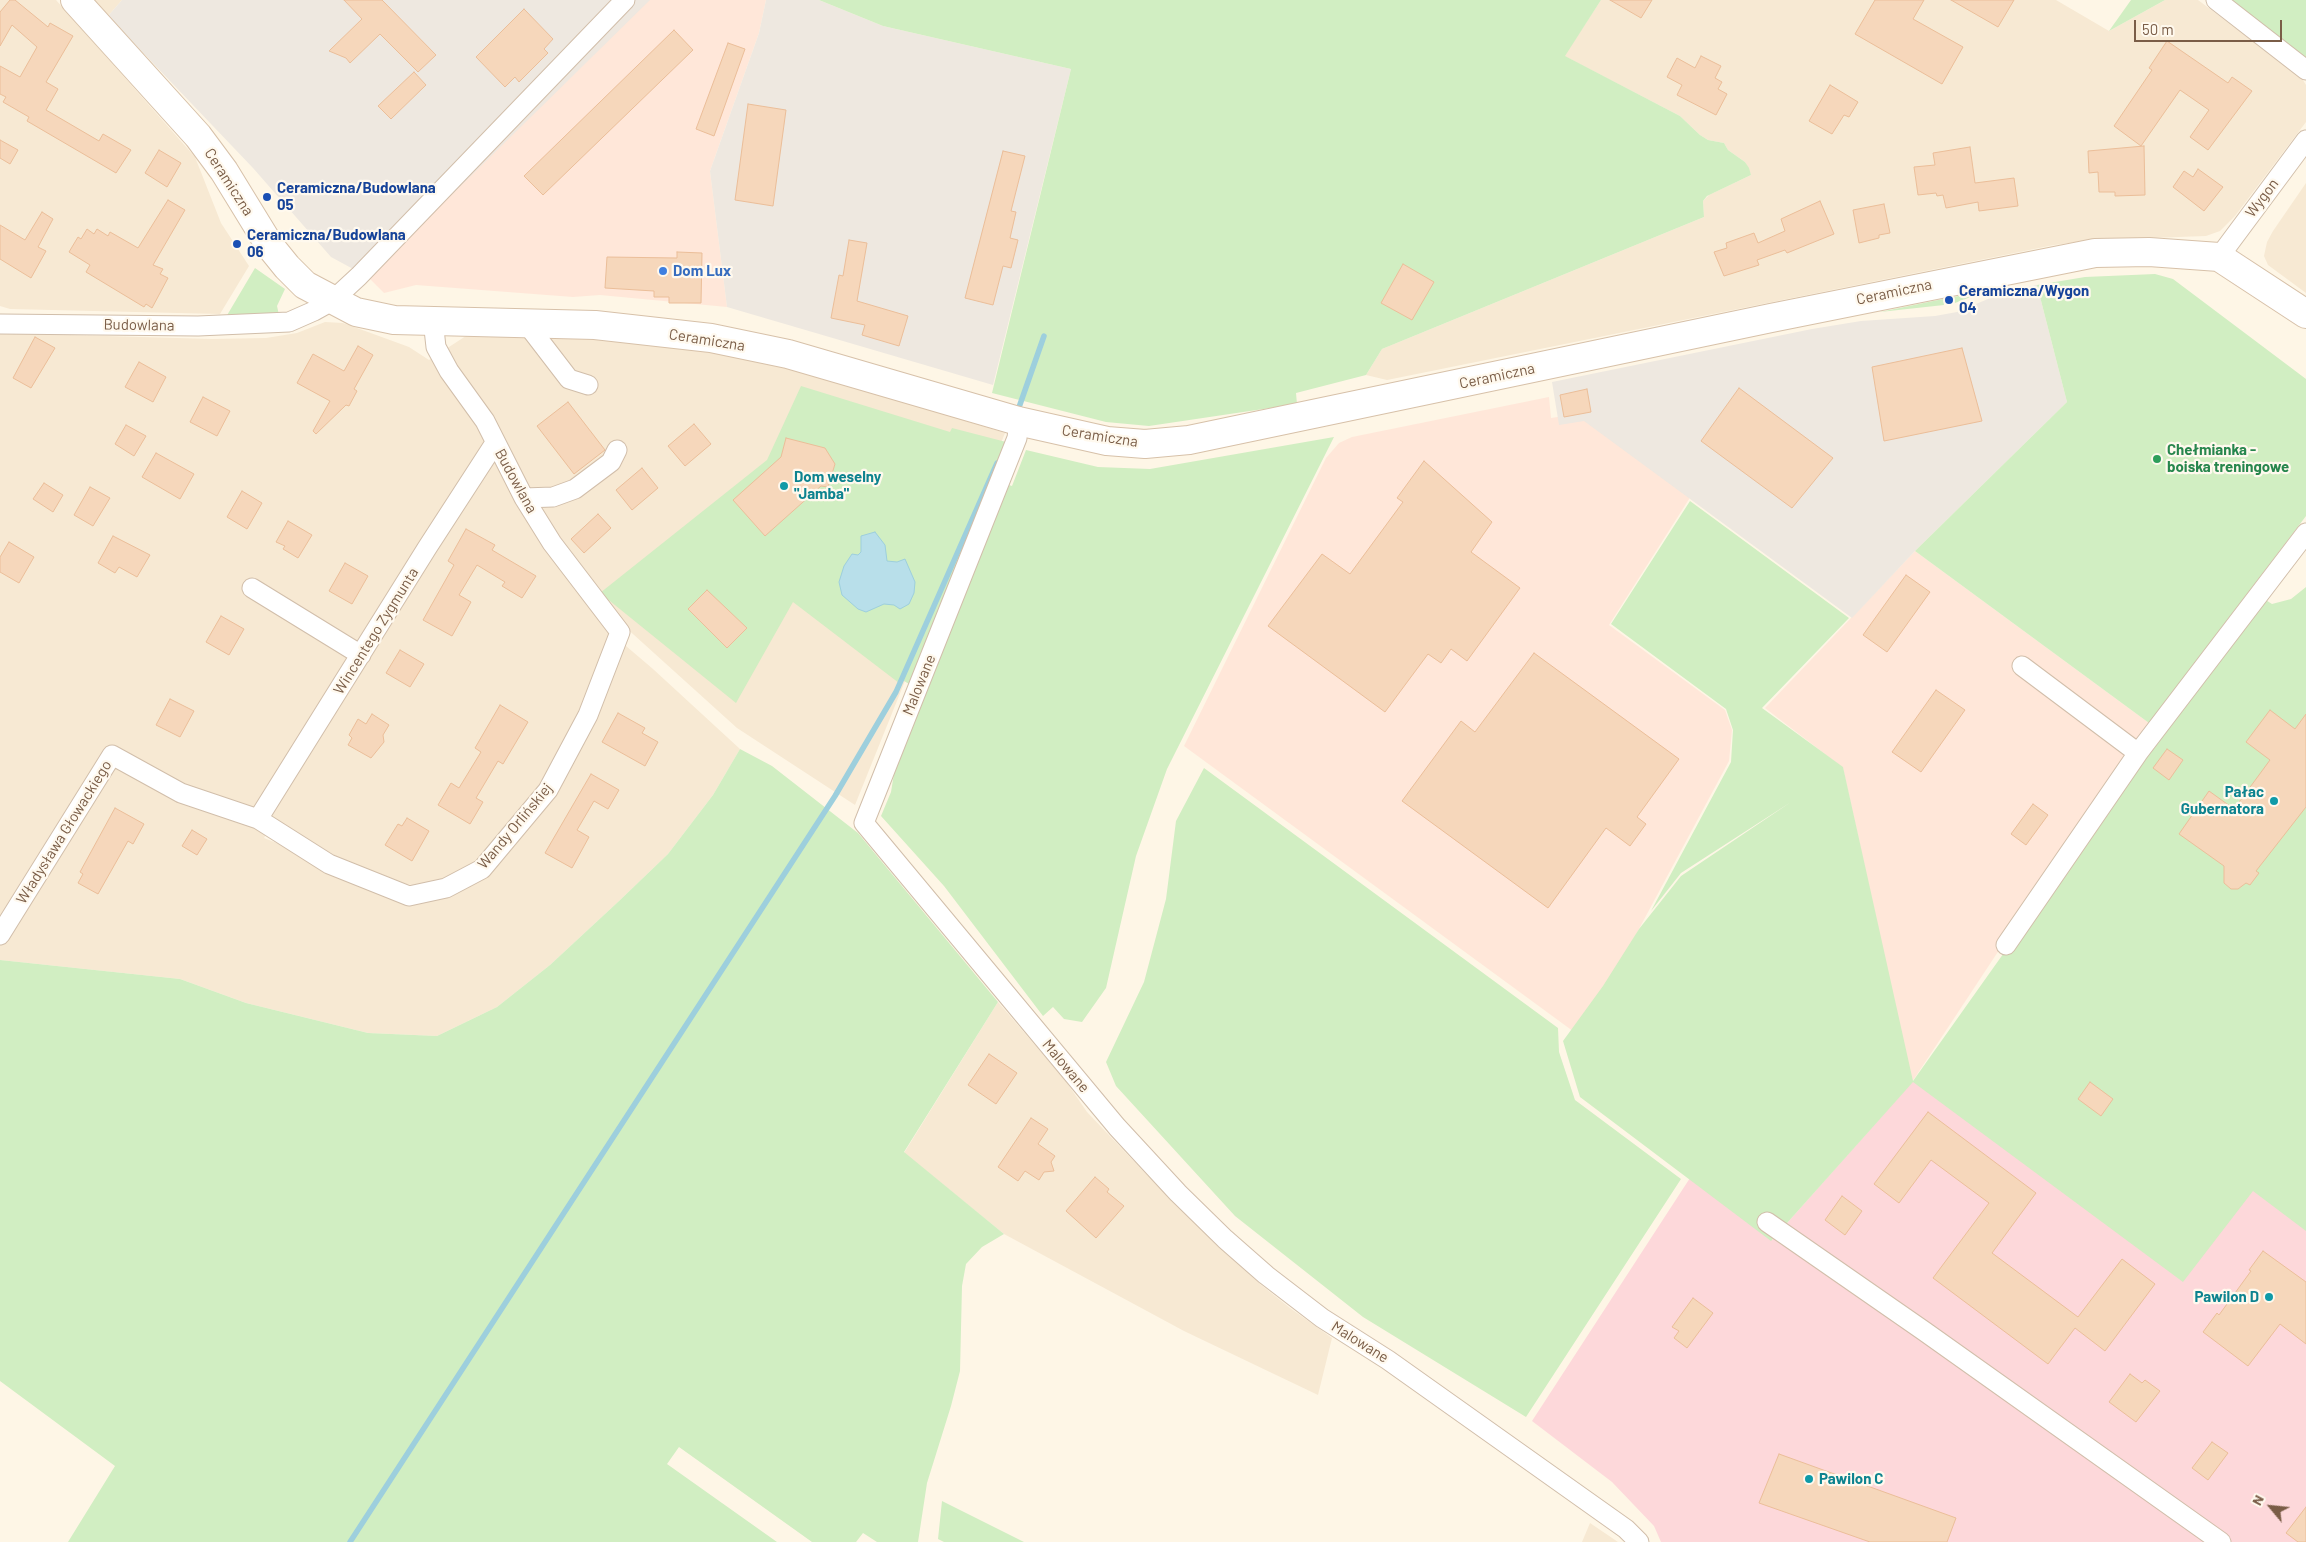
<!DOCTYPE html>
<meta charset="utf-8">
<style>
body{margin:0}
#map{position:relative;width:2306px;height:1542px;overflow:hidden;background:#fef6e6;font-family:Barlow,sans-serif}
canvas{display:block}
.north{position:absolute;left:2246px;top:1482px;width:50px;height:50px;-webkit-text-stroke:4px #fff9ee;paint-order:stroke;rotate:298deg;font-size:14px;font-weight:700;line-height:20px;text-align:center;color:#7a5d47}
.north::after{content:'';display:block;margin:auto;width:18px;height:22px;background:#7a5d47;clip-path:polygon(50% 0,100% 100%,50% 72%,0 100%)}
.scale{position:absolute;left:2134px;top:20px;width:148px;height:22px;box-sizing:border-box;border:2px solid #7a5d47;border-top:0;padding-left:6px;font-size:15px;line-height:18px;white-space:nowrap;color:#7a5d47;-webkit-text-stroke:4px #fff9ee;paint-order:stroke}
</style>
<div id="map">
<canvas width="2306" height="1542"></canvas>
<div class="north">N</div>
<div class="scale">50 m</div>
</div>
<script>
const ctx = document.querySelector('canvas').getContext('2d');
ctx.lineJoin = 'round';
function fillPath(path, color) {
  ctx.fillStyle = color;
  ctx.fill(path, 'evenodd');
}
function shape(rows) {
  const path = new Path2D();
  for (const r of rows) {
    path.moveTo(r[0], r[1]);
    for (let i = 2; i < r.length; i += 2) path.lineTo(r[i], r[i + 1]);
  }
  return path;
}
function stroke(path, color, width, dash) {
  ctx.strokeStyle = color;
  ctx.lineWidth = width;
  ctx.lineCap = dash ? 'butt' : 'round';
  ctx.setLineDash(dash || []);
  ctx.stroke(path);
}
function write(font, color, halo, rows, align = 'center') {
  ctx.font = font + ' Barlow,sans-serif';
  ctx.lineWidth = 4.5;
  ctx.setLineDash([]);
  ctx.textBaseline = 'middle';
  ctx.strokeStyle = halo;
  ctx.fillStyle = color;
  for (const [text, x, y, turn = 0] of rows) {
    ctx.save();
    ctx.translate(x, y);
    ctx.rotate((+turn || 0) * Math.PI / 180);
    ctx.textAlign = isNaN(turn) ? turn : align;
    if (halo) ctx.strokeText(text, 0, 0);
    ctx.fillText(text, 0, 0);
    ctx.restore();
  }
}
const residential = shape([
 [0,0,56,0,195,157,221,223,249,266,220,314,10,309,0,306],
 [94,0,122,0,108,16],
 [1601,0,2056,0,2109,31,2165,0,2198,0,2301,77,2306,85,2306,122,2235,216,2220,231,2206,236,2093,240,2054,245,1387,380,1366,375,1382,349,1704,217,1703,201,1709,195,1751,175,1745,162,1728,150,1724,143,1708,140,1700,135,1680,116,1564,56],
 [2306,183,2306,293,2268,265,2264,256,2267,242,2273,231],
 [325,322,343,323,368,332,409,347,429,360,472,332,594,339,703,350,781,364,1005,433,855,805,737,728,623,625,544,787,479,864,442,882,412,885,391,881,349,864,274,819,264,838,424,902,453,896,487,872,514,844,621,645,626,646,653,669,740,749,713,795,668,854,619,901,550,965,497,1007,437,1036,368,1033,246,1003,180,979,0,960,0,333,212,339,266,338,297,333],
 [998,1002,1065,1080,1087,1112,1148,1176,1260,1284,1290,1308,1332,1338,1318,1395,1184,1331,1004,1234,904,1153],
 [1590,1523,1618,1542,1582,1542]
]);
const commercial = shape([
 [648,0,766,0,759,33,710,171,727,307,600,295,573,297,416,285,384,293,368,277],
 [1549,397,1551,418,1597,411,1698,485,1609,625,1725,710,1732,730,1729,761,1581,1037,1184,746,1326,458,1339,443,1352,437],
 [1915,551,2149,723,1912,1082,1843,768,1765,708]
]);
const industrial = shape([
 [122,0,650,0,368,277,331,257,253,168,108,16],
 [766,0,819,0,883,26,1071,69,993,385,727,307,710,171,759,33],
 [2037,285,2067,402,1915,551,1852,618,1584,421,1559,425,1552,382,1812,329,1861,321,1935,316,1957,312,2007,291]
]);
const medical = shape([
 [2306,967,2306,1542,1661,1542,1654,1526,1612,1482,1532,1421,1690,1178,1772,1240,1912,1082]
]);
const green = shape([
 [819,0,1601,0,1565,56,1680,116,1700,135,1708,140,1724,143,1728,150,1745,162,1749,168,1751,175,1707,196,1703,201,1704,217,1382,349,1366,375,1296,393,1297,404,1149,426,1106,422,992,393,1071,69,883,26],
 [2131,0,2165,0,2109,31],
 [2231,0,2306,0,2306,58],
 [255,268,285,289,277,306,279,315,226,317],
 [2155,274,2173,279,2306,379,2306,516,2149,723,1915,551,2067,402,2037,285,2085,277],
 [1980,291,1981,293,1955,303,1954,297],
 [1943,299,1944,305,1880,312],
 [801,386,950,432,952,428,1010,443,912,686,901,679,899,683,793,602,736,703,600,593,767,460],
 [1334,437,1167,769,1136,856,1106,988,1082,1022,1064,1019,1053,1007,1043,1016,944,886,881,816,891,792,897,755,1006,484,1012,486,1026,450,1098,467,1150,469],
 [1690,501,1849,618,1762,708,1843,767,1913,1081,2101,816,2261,597,2272,604,2291,599,2306,587,2306,1231,2253,1191,2183,1282,1913,1082,1771,1241,1580,1097,1563,1041,1603,986,1639,929,1681,876,1791,802,1681,873,1651,911,1731,762,1733,730,1726,709,1611,624],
 [740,749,772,766,858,833,998,1002,904,1152,1004,1234,982,1247,966,1264,962,1286,960,1371,951,1406,927,1483,918,1542,877,1542,863,1533,856,1542,812,1542,679,1447,667,1464,777,1542,68,1542,115,1466,0,1381,0,960,180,979,246,1003,368,1033,437,1036,497,1007,550,965,619,901,668,854,713,795],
 [1204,768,1558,1028,1559,1052,1575,1100,1681,1179,1526,1417,1363,1317,1235,1216,1116,1086,1106,1062,1144,982,1166,899,1176,821],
 [942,1501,1024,1542,944,1542,938,1539]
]);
const water = shape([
 [875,532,885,545,887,561,897,562,905,559,915,582,914,593,909,604,900,609,894,605,884,604,866,612,858,609,842,595,839,582,844,566,852,554,858,555,861,552,861,536,875,532]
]);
const stream = shape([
 [1017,413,1044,336],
 [350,1542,835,796,896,692,997,463]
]);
const building = shape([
 [10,0,15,0,48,27,50,23,73,36,46,82,58,89,46,110,99,141,103,134,131,150,116,173,27,121,29,117,3,102,6,97,0,94,0,66,20,77,37,47,12,25,0,46,0,12,10,0],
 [344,0,382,0,436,55,418,72,380,34,350,63,346,58,329,51,362,19,344,0],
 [1610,0,1652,0,1641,18,1610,0],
 [1875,0,1924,0,1913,19,1963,47,1942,84,1855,34,1875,0],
 [1951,0,2014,0,1998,27,1951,0],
 [524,9,553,39,544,49,548,53,519,82,515,77,505,87,476,57,524,9],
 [674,30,693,50,543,195,524,176,674,30],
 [2167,41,2228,83,2232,77,2252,91,2208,150,2190,137,2209,110,2180,90,2141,146,2114,126,2152,70,2149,68,2167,41],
 [728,43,745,49,714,136,696,129,728,43],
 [1701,56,1721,66,1715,78,1722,82,1718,89,1727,94,1716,115,1677,95,1682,85,1667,77,1677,58,1695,68,1701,56],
 [414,72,426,85,391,119,378,106,414,72],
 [1830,85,1858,102,1849,117,1844,115,1832,134,1809,121,1830,85],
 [748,104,786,110,773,206,735,200,748,104],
 [0,140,18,150,10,164,0,158,0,140],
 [2144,146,2145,195,2115,196,2115,192,2099,192,2098,172,2089,173,2088,151,2144,146],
 [1970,147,1975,183,2014,178,2018,206,1979,211,1978,202,1946,208,1943,195,1937,196,1936,193,1918,195,1914,167,1935,165,1933,153,1970,147],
 [159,150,181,163,167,187,145,173,159,150],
 [1003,151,1025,156,1011,211,1016,212,1010,238,1018,240,1011,268,1003,266,993,305,965,298,1003,151],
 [2198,169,2223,187,2204,211,2173,187,2184,171,2193,177,2198,169],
 [168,200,185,210,153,265,163,269,160,274,168,278,152,308,146,304,144,307,86,272,90,265,69,252,78,237,81,239,87,229,94,234,97,229,108,236,110,232,138,248,168,200],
 [1820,201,1834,234,1787,253,1785,250,1757,260,1759,265,1724,276,1714,252,1727,248,1726,243,1754,233,1758,243,1785,231,1781,219,1820,201],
 [1884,204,1890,233,1879,235,1879,238,1859,243,1853,210,1884,204],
 [42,212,53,219,38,247,46,251,31,278,0,259,0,225,25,240,42,212],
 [849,240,867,243,857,301,908,316,899,346,862,335,865,325,831,318,839,275,843,276,849,240],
 [677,252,702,253,701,303,669,303,669,297,654,297,654,291,605,288,607,257,677,258,677,252],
 [1403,264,1434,282,1412,320,1381,303,1403,264],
 [35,337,55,348,31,388,13,378,35,337],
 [358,346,373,355,354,389,357,391,349,406,346,405,316,434,313,431,330,401,297,383,313,354,344,371,358,346],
 [1962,348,1982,421,1884,441,1872,367,1962,348],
 [139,362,166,377,153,402,125,387,139,362],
 [1739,388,1833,458,1792,508,1701,441,1739,388],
 [1587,389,1591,412,1564,417,1560,395,1587,389],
 [203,397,230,411,217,436,190,422,203,397],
 [568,402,605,450,574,474,537,426,568,402],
 [694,424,711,444,685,466,668,446,694,424],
 [126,425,146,436,134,456,115,444,126,425],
 [786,438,825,448,835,464,828,487,821,486,765,536,733,500,781,457,786,438],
 [156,453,194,474,180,499,142,477,156,453],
 [1424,461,1492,522,1471,552,1520,588,1467,661,1451,649,1441,663,1428,654,1385,712,1268,626,1322,554,1350,574,1403,502,1397,498,1424,461],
 [642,468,658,488,632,510,616,490,642,468],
 [44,483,63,495,53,512,33,499,44,483],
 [90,487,110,498,93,526,74,515,90,487],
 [242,491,262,503,247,529,227,517,242,491],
 [598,514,611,528,584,553,571,539,598,514],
 [288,521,312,535,298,558,283,549,285,546,276,542,288,521],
 [466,529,495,545,492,550,536,576,522,598,502,586,505,582,477,565,459,595,471,602,452,636,423,620,454,565,448,561,466,529],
 [113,536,150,555,137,577,119,567,115,573,98,563,113,536],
 [9,542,34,557,19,583,0,572,0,557,9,542],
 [345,563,368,576,352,604,329,591,345,563],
 [1906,575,1930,592,1887,652,1863,635,1906,575],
 [707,590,747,628,727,648,688,609,707,590],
 [221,616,244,629,229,655,206,642,221,616],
 [400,650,424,664,410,687,386,673,400,650],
 [1534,653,1679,759,1637,817,1646,824,1630,846,1606,828,1548,908,1402,801,1461,721,1475,732,1534,653],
 [1936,690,1965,710,1921,772,1892,752,1936,690],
 [170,699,194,711,180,737,156,725,170,699],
 [500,705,528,722,503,764,498,761,476,798,483,802,470,824,438,805,451,783,459,788,481,752,475,748,500,705],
 [2270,710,2295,729,2306,714,2306,807,2256,871,2259,873,2250,885,2246,883,2238,889,2231,889,2224,883,2224,866,2179,834,2209,791,2234,809,2270,760,2246,742,2270,710],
 [618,713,645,728,642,733,658,742,645,766,602,742,618,713],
 [372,714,389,725,383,735,384,742,371,758,348,745,352,738,349,735,358,719,366,724,372,714],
 [2167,749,2183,760,2169,780,2153,768,2167,749],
 [591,774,619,790,608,809,594,801,577,830,589,837,572,868,545,853,591,774],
 [2033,804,2048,815,2026,845,2011,834,2033,804],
 [115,808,144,824,133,844,128,841,98,894,78,883,83,874,80,872,115,808],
 [407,818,429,831,412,861,385,845,398,824,402,826,407,818],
 [192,830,207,839,197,855,182,846,192,830],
 [989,1054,1017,1073,996,1104,968,1085,989,1054],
 [2090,1082,2113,1099,2101,1116,2078,1099,2090,1082],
 [1928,1112,2036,1193,1992,1253,2078,1317,2122,1259,2155,1284,2105,1351,2075,1328,2048,1364,1933,1278,1989,1203,1931,1160,1899,1203,1874,1184,1928,1112],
 [1031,1118,1048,1129,1038,1144,1055,1156,1051,1162,1054,1171,1044,1172,1039,1180,1025,1171,1018,1181,998,1167,1031,1118],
 [1095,1177,1109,1189,1107,1192,1124,1206,1096,1238,1066,1211,1095,1177],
 [1842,1196,1862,1211,1845,1235,1825,1220,1842,1196],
 [2263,1251,2306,1282,2306,1344,2280,1324,2248,1366,2203,1332,2217,1313,2219,1315,2251,1271,2249,1270,2263,1251],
 [1693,1298,1713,1313,1687,1348,1674,1338,1679,1331,1672,1327,1693,1298],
 [2130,1374,2142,1383,2145,1380,2160,1391,2136,1422,2109,1402,2130,1374],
 [2212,1442,2228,1453,2208,1480,2192,1468,2212,1442],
 [1779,1454,1956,1518,1947,1542,1870,1542,1759,1503,1779,1454],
 [2306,1507,2306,1542,2298,1542,2286,1533,2306,1507]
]);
const street = shape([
 [2216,0,2306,70],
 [2219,257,2306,140],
 [526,323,569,379,588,385],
 [0,324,198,326,289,322,314,311,332,301,359,276,625,0],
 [1019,421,1017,438,864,823,1117,1127,1178,1193,1225,1239,1266,1275,1322,1318,1388,1360,1626,1529,1639,1542],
 [524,498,553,497,575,489,611,462,617,450],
 [252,588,361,655],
 [2022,666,2138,753],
 [258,819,427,548,495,443],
 [0,935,112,755,181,793,258,819,329,864,409,896,446,888,482,869,548,790,588,715,620,632,552,543,524,498,485,421,449,371,436,347,433,320],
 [2006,945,2138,753,2306,533],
 [1767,1222,1924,1331,2221,1542]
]);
const secondary = shape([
 [75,0,198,136,224,171,270,246,287,267,305,285,356,312,394,320,595,325,711,338,788,354,1018,421,1107,441,1145,444,1189,440,1771,318,2095,253,2149,252,2219,257,2306,314]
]);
const markers = [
 [267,197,5,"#1a4fb4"],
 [237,244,5,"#1a4fb4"],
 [663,271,5,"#3f7fe0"],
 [1949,300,5,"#1a4fb4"],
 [2157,459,5,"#2e9e5b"],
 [784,486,5,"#0f9aa8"],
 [2274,801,5,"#0f9aa8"],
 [2269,1297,5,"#0f9aa8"],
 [1809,1479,5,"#0f9aa8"]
];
const streetNames = [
 ["Ceramiczna",229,182,57],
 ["Wygon",2262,198,-53],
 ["Ceramiczna",1894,292,-12],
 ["Budowlana",139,325,1],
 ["Ceramiczna",707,340,9],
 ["Ceramiczna",1497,376,-12],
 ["Ceramiczna",1100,436,9],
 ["Budowlana",516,481,61],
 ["Wincentego Zygmunta",376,631,-58],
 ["Malowane",919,685,-68],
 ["Wandy Orlińskiej",515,826,-50],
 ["Władysława Głowackiego",64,832,-58],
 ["Malowane",1066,1066,50],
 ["Malowane",1360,1342,32]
];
const transitNames = [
 ["Ceramiczna/Budowlana",277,188],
 ["05",277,205],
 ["Ceramiczna/Budowlana",247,235],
 ["06",247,252],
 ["Ceramiczna/Wygon",1959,291],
 ["04",1959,308]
];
const shopNames = [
 ["Dom Lux",673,271]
];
const leisureNames = [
 ["Chełmianka -",2167,450],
 ["boiska treningowe",2167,467]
];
const cultureNames = [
 ["Dom weselny",794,477],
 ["\"Jamba\"",794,494],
 ["Pałac",2264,792,"right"],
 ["Gubernatora",2264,809,"right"],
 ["Pawilon D",2259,1297,"right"],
 ["Pawilon C",1819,1479]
];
fillPath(residential, '#f7e9d3');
fillPath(commercial, '#ffe7d9');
fillPath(industrial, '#eee8e0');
fillPath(medical, '#fdd8da');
fillPath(green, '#d1eec2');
fillPath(water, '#b8dfea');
stroke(water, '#9dcfdd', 1);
stroke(stream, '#9dcfdd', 5.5);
fillPath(building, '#f6d7bb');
stroke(building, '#ebbe99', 1);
stroke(street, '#d1beaa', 21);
stroke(secondary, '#d7c1a9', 30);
stroke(street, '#fff', 19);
stroke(secondary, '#fff', 28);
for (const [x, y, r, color] of markers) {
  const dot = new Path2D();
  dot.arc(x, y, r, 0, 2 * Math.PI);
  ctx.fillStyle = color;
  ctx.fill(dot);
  stroke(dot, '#fff9ee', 2);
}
write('15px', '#7a5d47', '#fff9ee', streetNames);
write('bold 15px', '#164399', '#fff9ee', transitNames, 'left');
write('bold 15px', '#366cbe', '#fff9ee', shopNames, 'left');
write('bold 15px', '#27864d', '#fff9ee', leisureNames, 'left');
write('bold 15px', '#0d838f', '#fff9ee', cultureNames, 'left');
</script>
